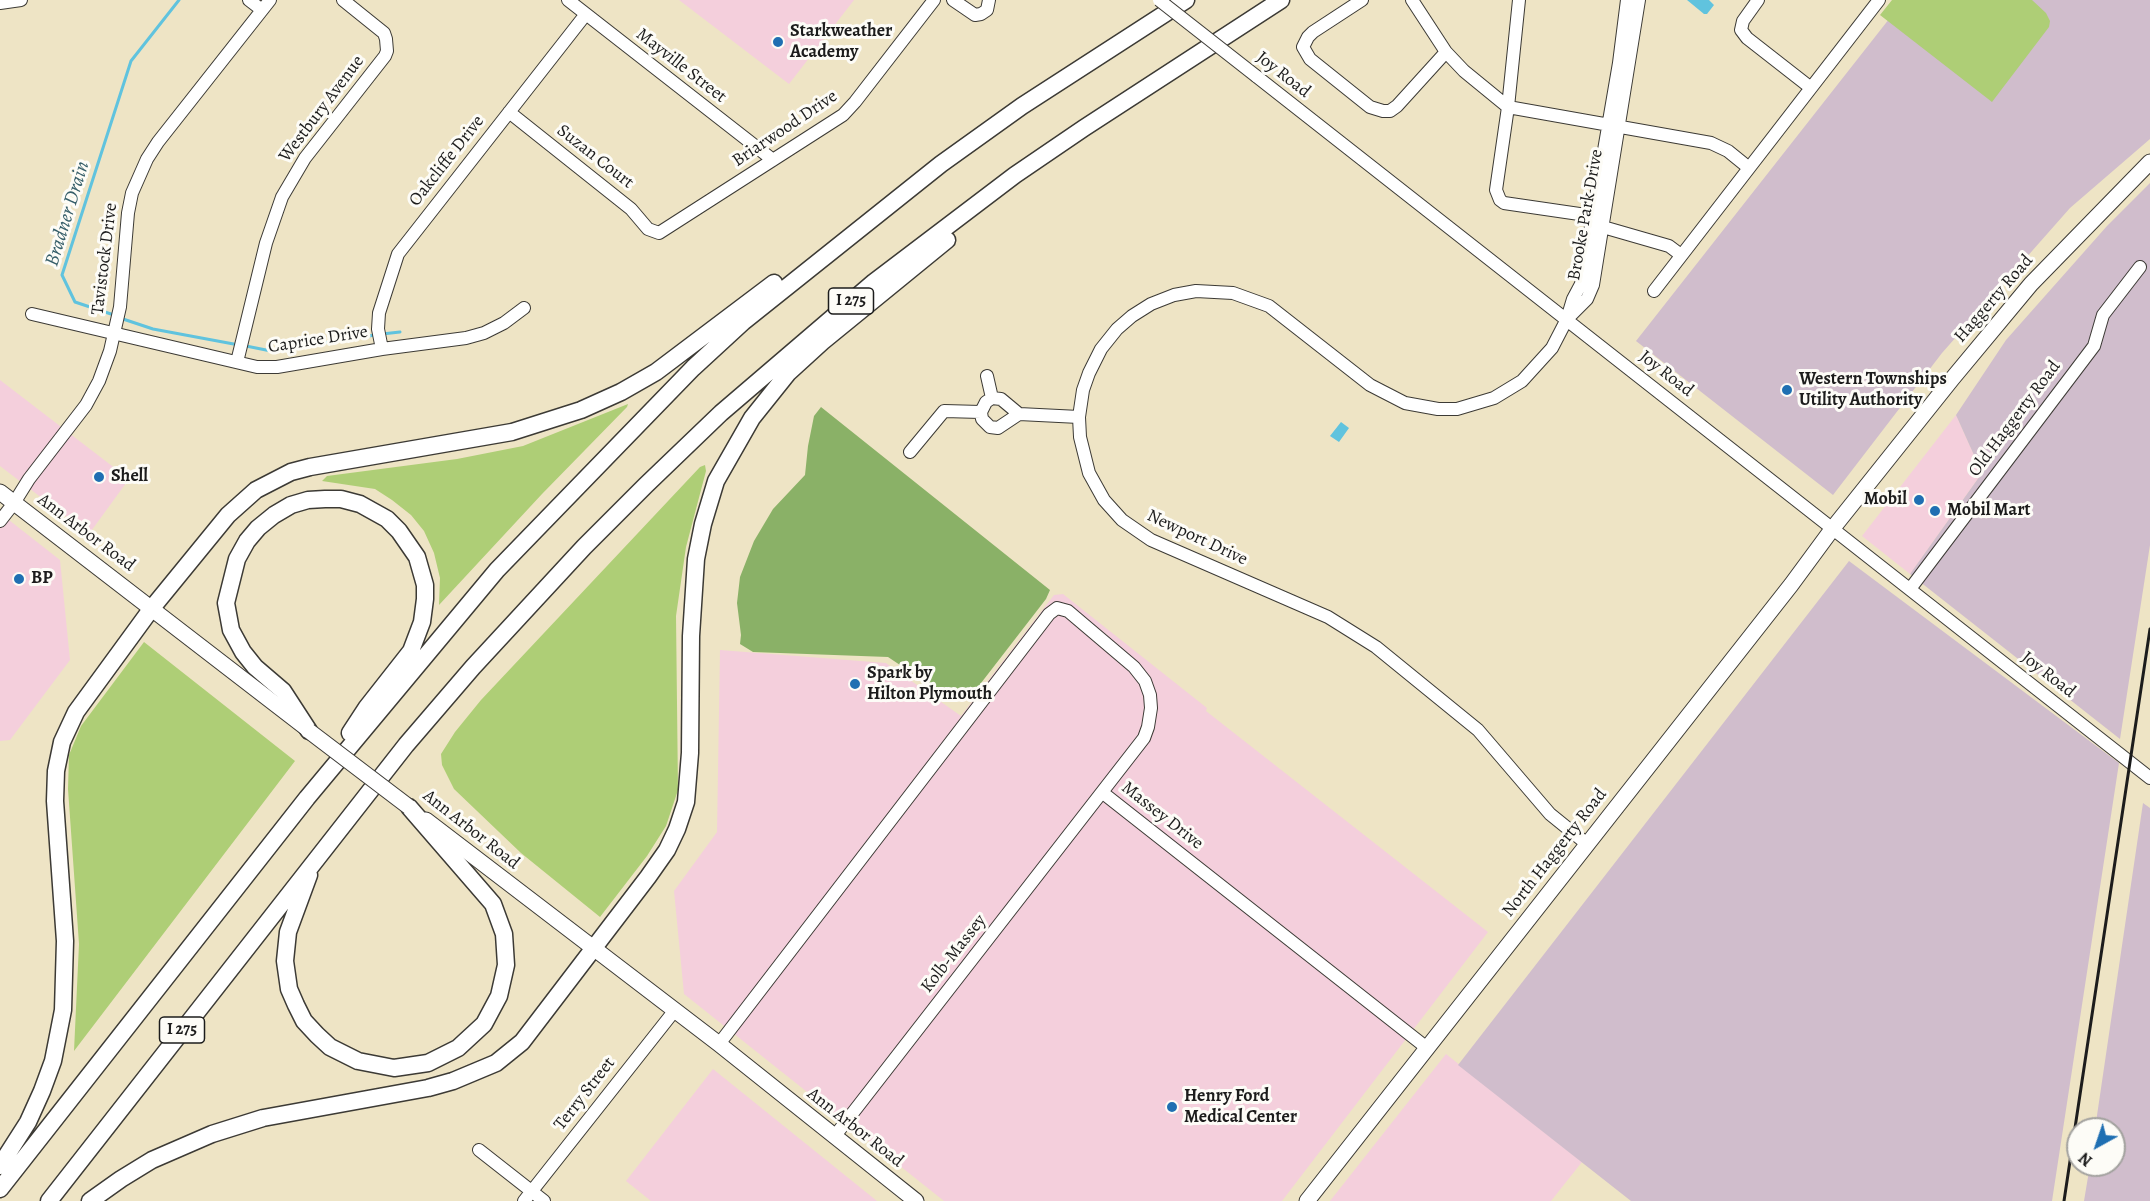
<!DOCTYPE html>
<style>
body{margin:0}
#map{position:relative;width:2150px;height:1201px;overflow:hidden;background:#eee4c5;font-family:Alegreya,serif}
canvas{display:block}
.north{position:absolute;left:2066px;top:1117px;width:60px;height:60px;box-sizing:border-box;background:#fdfcf7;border:2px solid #a3a29f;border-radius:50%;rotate:220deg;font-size:16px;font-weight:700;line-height:24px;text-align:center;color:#1c1c1c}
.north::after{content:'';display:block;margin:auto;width:21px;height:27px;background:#1f6fb2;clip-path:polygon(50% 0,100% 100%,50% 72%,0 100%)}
</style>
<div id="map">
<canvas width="2150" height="1201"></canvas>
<div class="north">N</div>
</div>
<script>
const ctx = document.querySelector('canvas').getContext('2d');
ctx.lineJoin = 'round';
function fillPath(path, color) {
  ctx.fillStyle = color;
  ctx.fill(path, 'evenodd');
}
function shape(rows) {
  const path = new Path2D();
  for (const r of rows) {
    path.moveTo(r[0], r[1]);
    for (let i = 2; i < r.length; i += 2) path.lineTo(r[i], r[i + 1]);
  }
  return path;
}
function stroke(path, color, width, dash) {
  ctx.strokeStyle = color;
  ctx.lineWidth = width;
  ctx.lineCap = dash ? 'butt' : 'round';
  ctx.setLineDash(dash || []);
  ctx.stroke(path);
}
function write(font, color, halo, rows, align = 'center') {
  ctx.font = font + ' Alegreya,serif';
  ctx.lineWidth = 6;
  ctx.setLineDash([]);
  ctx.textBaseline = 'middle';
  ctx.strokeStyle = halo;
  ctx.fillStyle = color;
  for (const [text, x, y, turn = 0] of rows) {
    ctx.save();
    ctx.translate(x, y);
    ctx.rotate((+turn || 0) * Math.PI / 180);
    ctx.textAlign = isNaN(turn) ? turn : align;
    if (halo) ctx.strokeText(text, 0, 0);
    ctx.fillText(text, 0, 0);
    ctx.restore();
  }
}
const built = shape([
 [679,0,854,0,789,84],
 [0,380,129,479,89,534,0,466],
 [1956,415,1982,473,1910,574,1862,536],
 [0,513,60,560,70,660,10,740,0,741],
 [1063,594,1207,708,1206,711,1488,932,1282,1201,944,1201,684,994,674,891,717,832,720,650,886,663,961,716,1054,595],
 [1446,1054,1582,1162,1551,1201,1330,1201],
 [713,1069,877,1201,651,1201,626,1181]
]);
const industrial = shape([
 [1904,0,2150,0,2150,139,2070,208,1942,353,1833,495,1636,341],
 [2150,183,2150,545,2120,739,1910,574,1982,473,1956,415,2006,340,2107,226],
 [1849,561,2119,763,2052,1201,1631,1201,1458,1065],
 [2143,803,2150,808,2150,1201,2084,1201,2090,1165,2114,1165,2114,1129,2095,1129]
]);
const green = shape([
 [1892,0,2032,0,2046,13,2050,21,2049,27,1992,102,1880,15],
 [628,404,627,407,542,494,439,605,440,578,434,553,424,531,411,515,392,500,375,489,322,481,327,476,457,459,523,446],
 [705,465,706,471,686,547,676,616,678,790,666,826,647,856,600,917,521,853,454,789,442,765,441,754,455,732,481,700,700,467],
 [144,642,295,761,74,1051,79,944,68,789,69,755,81,726]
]);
const forest = shape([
 [821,407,1050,590,1046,599,971,696,961,700,948,697,888,657,753,652,740,644,741,635,737,603,740,577,754,541,773,509,805,475,808,446,814,416]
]);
const water = shape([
 [1687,0,1709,0,1714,5,1707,14,1704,14],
 [1341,422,1349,428,1339,442,1330,436]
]);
const stream = shape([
 [114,315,75,302,62,275,131,61,179,0],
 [120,318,153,329,239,345],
 [382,334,400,332],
 [246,346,271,351,375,335]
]);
const minor = shape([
 [249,0,262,10],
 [568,0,773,160],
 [953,0,975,15,981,14,987,10,989,0],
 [1362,0,1313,32,1308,37,1303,47,1310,59,1370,107,1383,111,1390,111,1397,106,1446,52],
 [1412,0,1446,52,1464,71,1508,107,1711,143,1728,151,1749,168],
 [1519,0,1508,107,1496,190,1500,200,1504,203,1593,216,1603,227,1669,246,1681,255],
 [1758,0,1743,21,1741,30,1747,38,1811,88],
 [0,3,21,0],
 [1256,76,2150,778],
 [509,112,631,209,648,229,659,233,843,115,855,102,934,0],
 [1654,291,1879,0],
 [32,314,257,367,277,367,382,349,466,338,484,333,504,323,524,308],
 [1568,318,1587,299,1593,285,1639,0],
 [382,349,378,329,379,313,398,254,586,14],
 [237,362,266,243,282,197,305,158,385,56,387,51,386,39,384,33,343,0],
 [987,376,992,398],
 [992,398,1001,399,1019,414,998,428,990,427,982,419,981,412,986,402,992,398],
 [1019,414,1079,417],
 [910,452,944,411,981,412],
 [0,521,14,503,29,479,86,405,99,381,110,351,120,307,128,213,132,193,147,159,158,142,270,0],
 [1910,589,2094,346,2103,315,2140,267],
 [1103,793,1427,1048],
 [1587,844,1550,814,1478,730,1376,647,1328,617,1151,540,1122,520,1104,500,1089,473,1080,437,1079,417,1083,390,1089,373,1101,349,1117,329,1132,316,1151,304,1174,295,1196,291,1233,293,1269,306,1370,385,1405,403,1438,409,1457,409,1494,398,1522,381,1552,348,1567,319,1573,299,1581,284,1619,63,1627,0],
 [719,1044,1049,614,1057,608,1068,611,1134,667,1145,681,1150,695,1151,708,1148,727,1144,738,834,1137],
 [479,1150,544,1201],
 [524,1201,675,1010]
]);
const major = shape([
 [0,492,305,727],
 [426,820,719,1044,916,1201],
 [1307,1201,1791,585,1833,528,1952,379,2031,284,2150,162]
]);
const highway = shape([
 [309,731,283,691,255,667,243,652,231,630,226,603,237,559,247,541,258,528,274,515,291,505,308,500,325,499,341,499,360,504,387,519,399,531,417,557,425,585,425,599,422,622,411,651,367,707,350,733],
 [309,875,288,932,285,961,289,989,296,1005,304,1021,317,1035,330,1047,358,1061,394,1068,428,1063,458,1048,484,1024,499,996,506,965,504,934,493,904,409,807],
 [0,1166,28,1122,42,1091,53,1061,63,1010,65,941,55,801,56,771,62,742,76,712,152,608,228,515,256,490,291,472,310,467,512,432,581,410,621,392,656,372,774,283],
 [0,1189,307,798,497,570,693,368,743,322,941,164,1022,106,1186,0],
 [49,1201,406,745,473,667,584,547,646,485,721,413,874,282,1015,175,1084,128,1281,0],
 [90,1201,121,1179,152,1160,212,1134,263,1118,428,1088,453,1081,496,1063,522,1042,648,877,667,850,677,829,686,802,690,753,691,636,696,559,703,524,716,481,752,418,788,373,822,342,947,240]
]);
const rail = shape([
 [2064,1201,2150,629]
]);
const minorBridge = shape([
 [1159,0,1256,76]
]);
const majorBridge = shape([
 [309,731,409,807]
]);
const markers = [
 [778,42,6,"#1f6fb2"],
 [1787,390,6,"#1f6fb2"],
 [99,477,6,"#1f6fb2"],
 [1919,500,6,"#1f6fb2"],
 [1935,511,6,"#1f6fb2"],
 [19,579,6,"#1f6fb2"],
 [855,684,6,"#1f6fb2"],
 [1172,1107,6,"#1f6fb2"]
];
const shields = [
 [851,301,45],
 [182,1030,45]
];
const shieldNames = [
 ["I 275",851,301],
 ["I 275",182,1030]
];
const poiNames = [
 ["Starkweather",790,32],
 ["Academy",790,53],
 ["Western Townships",1799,380],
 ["Utility Authority",1799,401],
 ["Shell",111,477],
 ["Mobil",1907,500,"right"],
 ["Mobil Mart",1947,511],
 ["BP",31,579],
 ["Spark by",867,674],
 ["Hilton Plymouth",867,695],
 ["Henry Ford",1184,1097],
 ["Medical Center",1184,1118]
];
const streetNames = [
 ["Mayville Street",681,66,38],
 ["Joy Road",1283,75,38],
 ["Westbury Avenue",322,109,-53],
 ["Briarwood Drive",785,129,-34],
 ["Suzan Court",595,157,38],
 ["Oakcliffe Drive",447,161,-52],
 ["Brooke Park Drive",1586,215,-80],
 ["Tavistock Drive",105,259,-83],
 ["Haggerty Road",1994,299,-49],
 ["Caprice Drive",318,340,-9],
 ["Joy Road",1666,374,38],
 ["Old Haggerty Road",2015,419,-53],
 ["Ann Arbor Road",86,533,37],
 ["Newport Drive",1197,538,25],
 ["Joy Road",2048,675,38],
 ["Massey Drive",1162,816,38],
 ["Ann Arbor Road",471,830,38],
 ["North Haggerty Road",1555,853,-52],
 ["Kolb-Massey",954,954,-52],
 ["Terry Street",585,1094,-52],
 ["Ann Arbor Road",855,1128,38]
];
const waterNames = [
 ["Bradner Drain",68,214,-73]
];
fillPath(built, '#f4cfdc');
fillPath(industrial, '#d0bdcc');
fillPath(green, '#aece76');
fillPath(forest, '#8ab167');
fillPath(water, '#60c3de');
stroke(stream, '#60c3de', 3);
stroke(minor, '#3c3a35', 14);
stroke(major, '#3c3a35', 17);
stroke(highway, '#3c3a35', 19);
stroke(minor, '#fff', 12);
stroke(major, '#fff', 15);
stroke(highway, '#fff', 16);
stroke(rail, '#1c1c1c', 3);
stroke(minorBridge, '#3c3a35', 14, []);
stroke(majorBridge, '#3c3a35', 17, []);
stroke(minorBridge, '#fff', 12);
stroke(majorBridge, '#fff', 15);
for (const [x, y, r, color] of markers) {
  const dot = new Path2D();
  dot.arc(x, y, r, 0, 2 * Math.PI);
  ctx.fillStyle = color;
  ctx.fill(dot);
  stroke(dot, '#fdfcf7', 2);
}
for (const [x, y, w] of shields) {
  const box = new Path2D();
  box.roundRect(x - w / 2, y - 13, w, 26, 4.5);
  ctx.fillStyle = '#fdfcf7';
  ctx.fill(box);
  stroke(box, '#1c1c1c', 1.5);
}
write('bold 16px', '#1c1c1c', null, shieldNames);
write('bold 18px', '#1c1c1c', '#fdfcf7', poiNames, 'left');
write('18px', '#1c1c1c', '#fdfcf7', streetNames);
write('italic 20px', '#375f6a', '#fdfcf7', waterNames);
</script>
